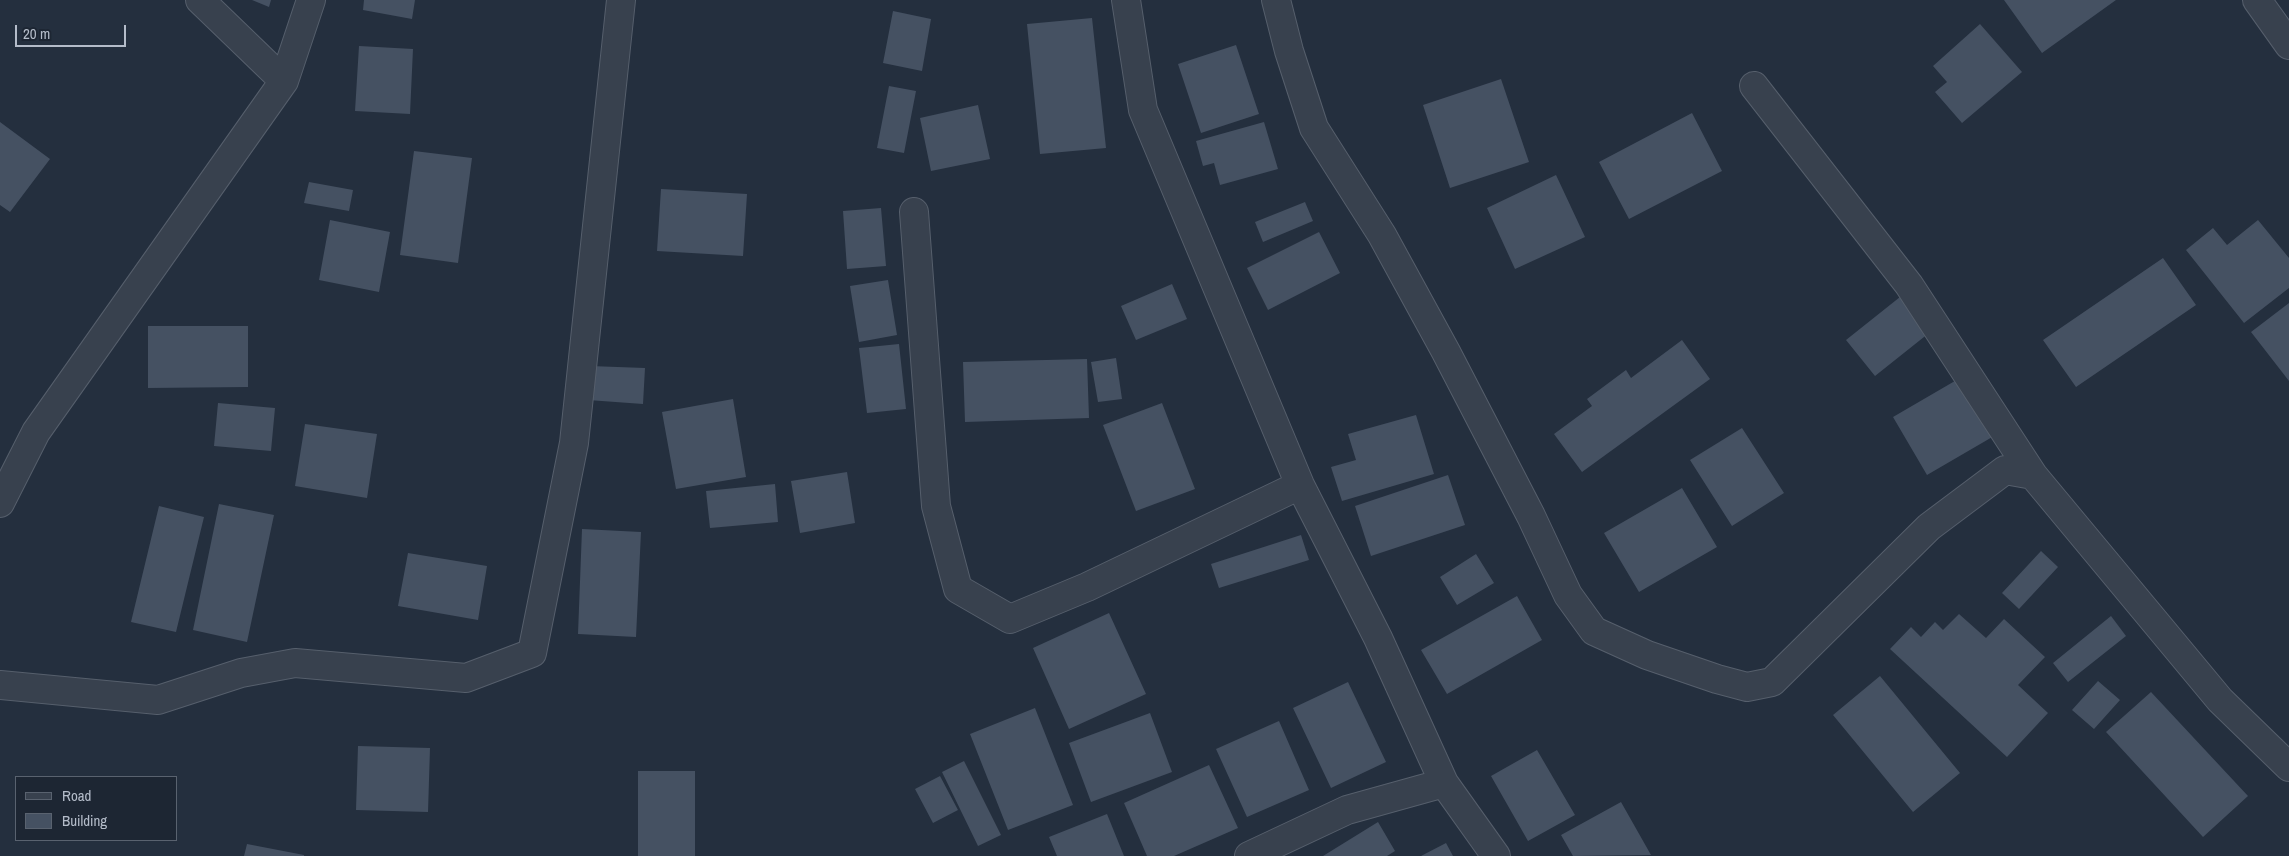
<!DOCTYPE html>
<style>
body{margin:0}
#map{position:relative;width:2289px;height:856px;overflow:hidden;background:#242f3e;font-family:"Archivo Narrow",sans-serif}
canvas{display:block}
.legend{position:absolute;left:15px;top:776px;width:162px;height:65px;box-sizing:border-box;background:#1d2633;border:1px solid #59626f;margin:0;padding:6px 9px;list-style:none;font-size:15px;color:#b4bcc9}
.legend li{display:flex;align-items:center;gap:10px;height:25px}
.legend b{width:25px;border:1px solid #59626f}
.scale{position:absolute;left:15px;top:25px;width:111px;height:22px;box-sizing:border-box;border:2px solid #b4bcc9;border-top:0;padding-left:6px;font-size:15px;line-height:18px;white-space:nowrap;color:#b4bcc9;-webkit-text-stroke:4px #1d2633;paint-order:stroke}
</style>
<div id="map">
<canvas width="2289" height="856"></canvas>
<ul class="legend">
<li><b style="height:6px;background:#38414e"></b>Road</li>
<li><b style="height:14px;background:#455162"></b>Building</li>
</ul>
<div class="scale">20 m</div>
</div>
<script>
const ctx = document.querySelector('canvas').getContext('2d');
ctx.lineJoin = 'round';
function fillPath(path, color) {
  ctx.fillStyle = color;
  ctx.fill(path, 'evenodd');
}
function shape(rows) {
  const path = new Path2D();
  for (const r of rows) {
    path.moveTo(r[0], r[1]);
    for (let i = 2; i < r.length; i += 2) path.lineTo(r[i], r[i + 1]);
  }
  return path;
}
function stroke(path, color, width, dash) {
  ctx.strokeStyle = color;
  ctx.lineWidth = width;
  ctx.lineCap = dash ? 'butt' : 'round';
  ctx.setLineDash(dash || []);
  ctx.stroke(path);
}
const building = shape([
 [252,0,271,0,269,7],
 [364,0,415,0,412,19,363,10],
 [2004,0,2116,0,2042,53],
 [893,11,931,19,922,71,883,63],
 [1092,18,1106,148,1040,154,1027,24],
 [1980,24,2022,72,1962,123,1935,92,1947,82,1933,66],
 [1236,45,1259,114,1201,133,1178,64],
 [359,46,413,49,410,114,355,111],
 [1501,79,1529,162,1450,188,1423,105],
 [889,86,916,91,904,153,877,148],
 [978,105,990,159,931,171,920,118],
 [1692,113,1722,171,1629,219,1599,162],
 [0,122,50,159,10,212,0,205],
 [1264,122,1278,169,1220,185,1214,163,1203,166,1196,141],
 [414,151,472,158,458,263,400,255],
 [1556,175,1585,237,1515,269,1487,208],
 [309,182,353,190,349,211,304,203],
 [661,189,747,194,743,256,657,251],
 [1305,202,1313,221,1263,242,1255,222],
 [881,208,886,266,847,269,843,211],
 [330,220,390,232,379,292,319,280],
 [2258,220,2289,258,2289,288,2244,323,2186,250,2213,228,2227,245],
 [1319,232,1340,273,1268,310,1247,268],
 [2163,258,2196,305,2076,387,2043,340],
 [888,280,897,335,859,342,850,286],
 [1172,284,1187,319,1136,340,1121,306],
 [1900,297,1929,333,1875,376,1846,340],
 [2289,303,2289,381,2251,332],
 [148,326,248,326,248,387,148,388],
 [1682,340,1710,379,1582,472,1554,434,1592,406,1587,399,1626,370,1631,378],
 [899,344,906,409,867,413,859,348],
 [1116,358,1122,399,1098,402,1091,362],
 [1087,359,1089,418,965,422,963,362],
 [590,366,645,368,643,404,588,400],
 [1960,378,1994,436,1927,475,1893,417],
 [733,399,746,477,676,489,662,412],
 [218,403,275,408,271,451,214,446],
 [1162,403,1195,489,1136,511,1103,425],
 [1416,415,1434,474,1342,501,1331,467,1356,460,1348,434],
 [305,424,377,434,367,498,295,486],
 [1742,428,1784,493,1732,526,1690,460],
 [847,472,855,523,800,533,791,481],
 [1448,475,1465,525,1371,556,1355,506],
 [775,484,778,522,710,528,706,491],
 [1682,488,1717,547,1639,592,1604,533],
 [219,504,274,515,247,642,193,630],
 [159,506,204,517,176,632,131,622],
 [582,529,641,532,636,637,578,634],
 [1301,535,1309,560,1219,588,1211,564],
 [2041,551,2058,567,2019,609,2002,593],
 [408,553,487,566,478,620,398,606],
 [1476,554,1494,583,1457,605,1440,577],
 [1517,596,1542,640,1447,694,1421,650],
 [1109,613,1146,694,1069,729,1033,648],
 [1959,614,1986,638,2004,619,2045,657,2018,685,2048,713,2007,757,1890,649,1911,627,1921,637,1935,622,1943,630],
 [2111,616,2126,636,2068,682,2053,663],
 [1880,676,1960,773,1913,812,1833,715],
 [2098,681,2120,700,2094,729,2072,710],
 [1348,682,1386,762,1331,788,1293,708],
 [2151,692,2248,796,2203,837,2106,732],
 [1035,708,1073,805,1008,830,970,734],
 [1150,713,1172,772,1091,802,1069,743],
 [1279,721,1309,790,1247,817,1216,749],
 [358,746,430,748,428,812,356,810],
 [1537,750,1575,815,1528,841,1491,776],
 [964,761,1001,835,978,846,942,772],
 [1209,765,1238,828,1174,856,1147,856,1124,803],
 [638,771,695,771,695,856,638,856],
 [940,776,958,810,933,823,915,789],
 [1621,802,1651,855,1573,856,1561,835],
 [1107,814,1124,856,1057,856,1049,837],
 [1378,822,1395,851,1387,856,1323,856],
 [1446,843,1453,856,1421,856],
 [247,844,304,855,304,856,244,856]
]);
const minor = shape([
 [200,0,284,81],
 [1126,0,1143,110,1300,485,1378,638,1444,783,1496,856],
 [1276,0,1289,51,1314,128,1382,235,1446,352,1531,516,1568,595,1594,631,1647,655,1717,679,1747,687,1772,682,1929,527,2005,470,2033,475,2220,700,2289,767],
 [2257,0,2289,45],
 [1754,86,1909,285,2033,475],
 [914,212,936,506,958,589,1010,619,1087,587,1300,485],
 [0,503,36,432,284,81,311,0],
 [0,685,158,700,241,673,295,663,466,678,532,653,574,443,621,0],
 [1249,856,1347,810,1444,783]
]);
fillPath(building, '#455162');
stroke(minor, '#565f6c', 30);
stroke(minor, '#38414e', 28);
</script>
